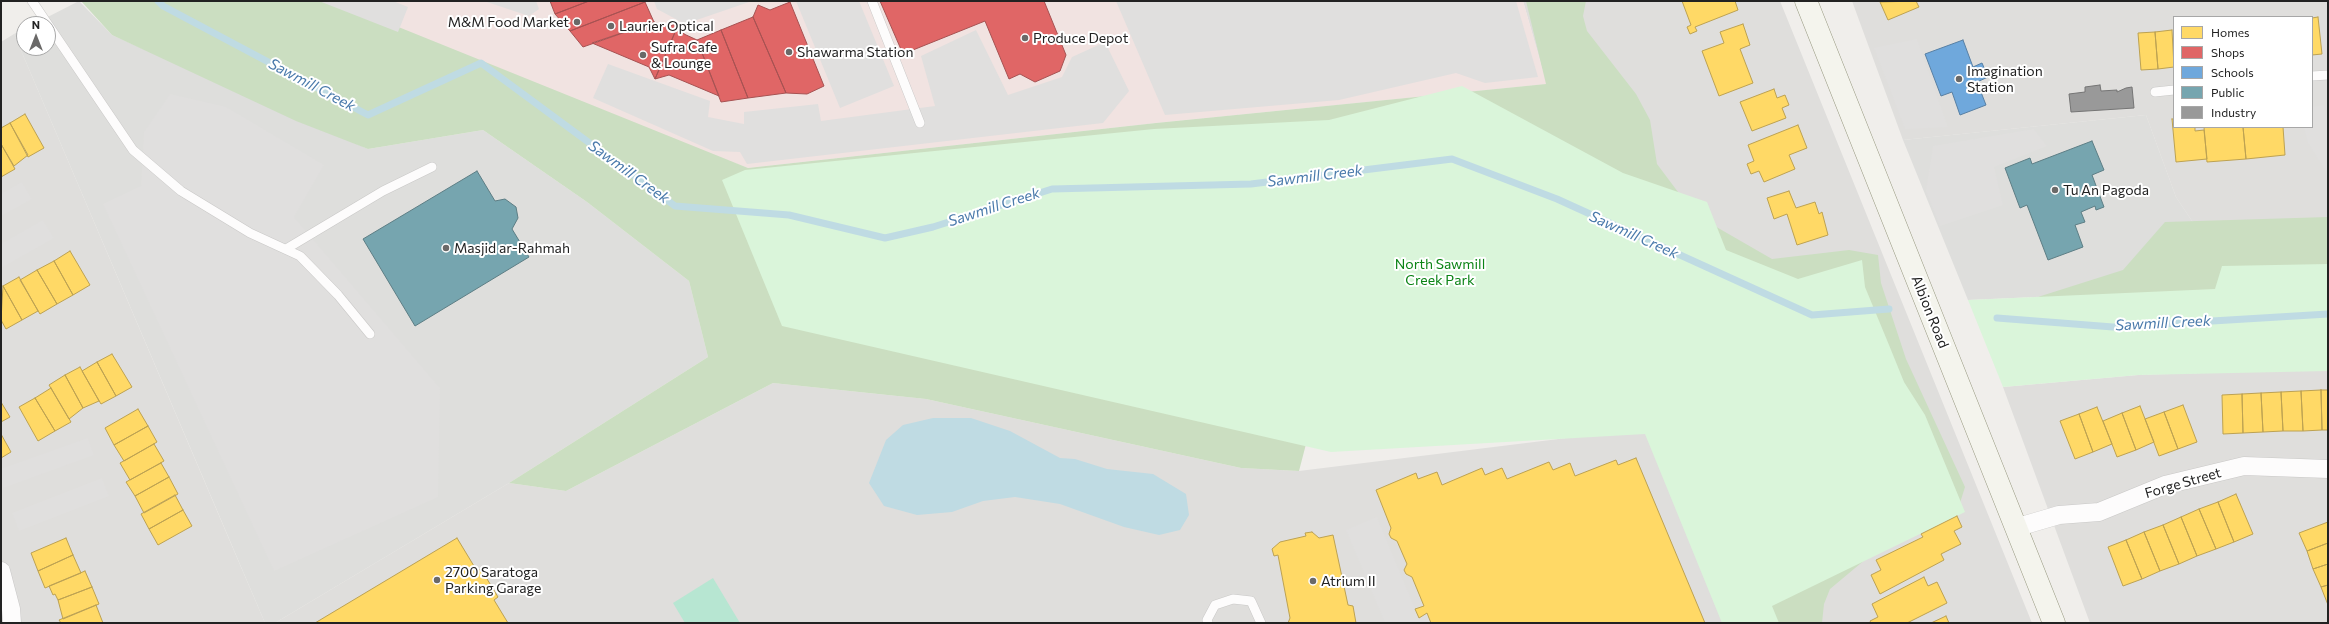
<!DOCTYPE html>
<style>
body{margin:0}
#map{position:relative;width:2329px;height:624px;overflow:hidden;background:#f0eeeb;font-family:Commissioner,sans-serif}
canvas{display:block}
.frame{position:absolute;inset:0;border:2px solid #222;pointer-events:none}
.legend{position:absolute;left:2173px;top:16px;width:140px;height:112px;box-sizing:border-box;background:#fff;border:1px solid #a7a7a7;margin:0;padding:5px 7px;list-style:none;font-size:12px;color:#222}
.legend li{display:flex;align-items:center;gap:8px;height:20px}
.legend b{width:20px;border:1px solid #a7a7a7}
.north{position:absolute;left:16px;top:16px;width:40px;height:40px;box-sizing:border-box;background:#fff;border:1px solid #a7a7a7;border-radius:50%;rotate:0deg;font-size:11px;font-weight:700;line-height:16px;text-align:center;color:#222}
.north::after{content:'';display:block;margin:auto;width:14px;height:18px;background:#6a6968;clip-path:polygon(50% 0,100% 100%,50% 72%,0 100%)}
</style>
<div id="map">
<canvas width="2329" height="624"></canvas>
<div class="frame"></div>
<ul class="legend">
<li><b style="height:11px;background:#ffd966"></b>Homes</li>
<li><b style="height:11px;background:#e06666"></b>Shops</li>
<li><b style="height:11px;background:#6fa8dc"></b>Schools</li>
<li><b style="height:11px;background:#76a5af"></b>Public</li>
<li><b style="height:11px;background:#999"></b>Industry</li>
</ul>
<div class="north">N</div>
</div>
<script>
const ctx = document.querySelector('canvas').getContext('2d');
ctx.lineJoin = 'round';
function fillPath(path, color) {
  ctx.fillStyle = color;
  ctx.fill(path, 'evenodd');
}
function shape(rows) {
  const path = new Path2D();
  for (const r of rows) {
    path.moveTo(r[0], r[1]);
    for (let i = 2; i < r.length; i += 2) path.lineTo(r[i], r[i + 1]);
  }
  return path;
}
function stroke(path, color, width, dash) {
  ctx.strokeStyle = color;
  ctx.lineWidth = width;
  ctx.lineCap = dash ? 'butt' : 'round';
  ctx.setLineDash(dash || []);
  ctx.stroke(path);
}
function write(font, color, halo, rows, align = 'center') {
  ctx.font = font + ' Commissioner,sans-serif';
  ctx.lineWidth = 4;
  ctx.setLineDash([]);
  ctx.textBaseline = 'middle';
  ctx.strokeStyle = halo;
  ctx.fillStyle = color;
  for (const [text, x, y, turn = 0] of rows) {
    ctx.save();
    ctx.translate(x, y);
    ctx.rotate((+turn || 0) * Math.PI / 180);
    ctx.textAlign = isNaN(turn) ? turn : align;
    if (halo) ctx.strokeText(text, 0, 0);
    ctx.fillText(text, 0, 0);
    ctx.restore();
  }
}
const residential = shape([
 [1523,1,1780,1,2032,623,275,623,509,483,566,491,773,383,926,399,1241,468,1299,471,1656,427,1601,276],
 [1852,1,2328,1,2328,264,2222,266,2176,197,2146,115,1903,140],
 [2174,17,2312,17,2312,127,2174,127],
 [14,34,226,532,265,623,1,623,1,42],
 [2328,369,2328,623,2090,623,2003,387,2138,375]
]);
const commercial = shape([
 [301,1,1523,1,1547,84,1156,123,748,168]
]);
const religious = shape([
 [79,1,112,35,368,149,483,130,587,202,689,281,708,357,509,483,275,623,265,623,14,34,24,29,24,48,48,48,48,24,34,24],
 [2146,115,2176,197,2222,266,2216,289,1968,300,1903,140]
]);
const forest = shape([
 [81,1,334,1,748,168,1156,123,1546,84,1526,1,1586,1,1583,16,1587,31,1636,94,1650,120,1657,164,1684,200,1706,221,1772,259,1849,250,1878,255,1881,283,1906,359,1965,487,1960,503,1891,538,1830,589,1824,604,1822,623,1742,623,1669,432,1350,275,1299,471,1241,468,926,399,773,383,566,491,509,483,708,357,689,281,587,202,483,130,368,149,296,121,112,35],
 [2328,217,2328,359,2000,309,2123,270,2165,222]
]);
const park = shape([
 [1462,86,1623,173,1707,202,1726,250,1798,279,1862,260,1865,287,1889,345,1904,382,1925,415,1965,512,1772,606,1779,623,1722,623,1645,434,1331,452,782,326,722,180,745,170,1154,129,1329,120],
 [2328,264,2328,371,2138,375,2003,387,1968,300,2215,289,2222,266]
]);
const pitch = shape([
 [713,578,740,623,685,623,673,603]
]);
const parking = shape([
 [319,1,393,1,408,7,398,32],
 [484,1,536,1,539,9,529,16],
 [654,1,752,1,685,24,657,9],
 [796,1,859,1,894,86,840,108],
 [1116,1,1516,1,1538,77,1485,83,1456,73,1339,100,1165,115],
 [976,30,1008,95,1062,77,1072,57,1105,42,1129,91,1103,123,747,164,740,152,713,151,593,98,608,64,710,101,708,117,744,124,744,112,818,104,821,121,935,106,921,56],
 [1917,39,1948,127,1905,129,1874,48],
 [170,94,226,107,324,165,294,217,440,388,438,497,274,571,103,204,141,186,144,132],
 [2324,105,2328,124,2328,175,2308,143,2304,127,2312,127,2312,107],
 [2034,129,2047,146,1994,167,2003,205,1940,226,1926,191,1933,146],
 [22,182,32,199,1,216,1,194],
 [43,220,54,238,1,268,1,244],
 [88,438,94,455,3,488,1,469],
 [102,478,109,496,19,531,12,513],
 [1377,517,1421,623,1385,623,1346,530]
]);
const water = shape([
 [933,418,971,418,1010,431,1060,458,1075,459,1107,469,1153,474,1186,494,1189,515,1180,530,1159,535,1124,527,1060,504,1015,497,983,501,952,512,917,515,884,506,869,483,886,440,903,425]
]);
const homes = shape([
 [1682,1,1735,1,1738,10,1695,27,1697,31,1690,34,1687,27,1691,25,1682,1],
 [1916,1,1919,7,1888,20,1880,2,1916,1],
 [2318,17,2322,54,2312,55,2312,18,2318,17],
 [1743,24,1750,45,1740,49,1753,83,1719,96,1702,51,1724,43,1720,32,1743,24],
 [2172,30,2174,67,2158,69,2155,32,2172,30],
 [2155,32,2158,69,2141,70,2138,33,2155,32],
 [1774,89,1777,98,1785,95,1789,105,1782,108,1786,118,1752,131,1740,102,1774,89],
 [25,114,44,148,28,157,10,123,25,114],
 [2172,119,2174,119,2174,127,2195,127,2195,131,2204,130,2207,159,2176,162,2172,119],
 [10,123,28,155,14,166,1,144,1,128,10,123],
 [1798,125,1807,148,1789,155,1795,169,1764,182,1759,171,1751,174,1747,164,1754,161,1748,145,1798,125],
 [2204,127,2243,127,2246,159,2207,162,2204,127],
 [2243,127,2283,127,2285,155,2246,159,2243,127],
 [1,144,15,169,1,177,1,144],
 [1789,191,1796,208,1815,202,1819,214,1822,212,1828,235,1797,245,1787,214,1774,219,1767,198,1789,191],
 [70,251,90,285,73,295,54,261,70,251],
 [54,261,73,295,57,304,37,270,54,261],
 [37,270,57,304,40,314,20,280,37,270],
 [19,277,38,311,22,320,3,286,19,277],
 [3,286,22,320,6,329,1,320,3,286],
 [112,354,132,387,116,396,97,362,112,354],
 [97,362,116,396,101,404,82,371,97,362],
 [80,367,99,401,83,408,65,375,80,367],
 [65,375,83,408,69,419,49,385,65,375],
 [51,388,71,422,55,431,35,398,51,388],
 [2321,390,2328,390,2328,430,2322,430,2321,390],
 [2321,390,2322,430,2303,431,2301,391,2321,390],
 [2301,391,2303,431,2283,431,2281,392,2301,391],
 [2281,392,2283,431,2263,432,2261,393,2281,392],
 [2261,393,2263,432,2243,433,2242,394,2261,393],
 [2242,394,2243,433,2223,434,2222,395,2242,394],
 [35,398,55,431,38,441,19,407,35,398],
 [1,402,10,417,1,422,1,402],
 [2183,405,2197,442,2178,449,2164,412,2183,405],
 [2140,406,2154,442,2136,450,2122,413,2140,406],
 [2097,407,2112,444,2093,452,2079,414,2097,407],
 [138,409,148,426,114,445,105,428,138,409],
 [2164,412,2178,449,2159,456,2145,419,2164,412],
 [2122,413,2136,450,2117,457,2103,421,2122,413],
 [2079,414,2093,452,2075,459,2060,421,2079,414],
 [148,426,157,442,124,461,114,445,148,426],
 [1,434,11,452,1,458,1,434],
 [154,444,164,461,130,480,120,463,154,444],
 [1636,458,1705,623,1431,623,1427,613,1419,618,1415,609,1424,606,1412,577,1406,574,1404,570,1407,564,1397,541,1391,538,1389,534,1391,528,1376,490,1416,473,1418,479,1437,472,1442,485,1482,468,1485,475,1502,468,1507,479,1549,462,1553,470,1570,463,1575,476,1616,460,1618,465,1636,458],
 [161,463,169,477,135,496,126,482,161,463],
 [169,477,178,494,144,513,135,496,169,477],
 [2236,494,2253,534,2234,542,2218,502,2236,494],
 [175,495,183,510,149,529,141,514,175,495],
 [2218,502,2234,542,2216,549,2199,509,2218,502],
 [2199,509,2216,549,2197,556,2181,517,2199,509],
 [183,510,192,526,158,545,149,529,183,510],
 [1957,516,1962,527,1954,531,1961,544,1941,554,1944,560,1880,594,1871,575,1881,570,1876,560,1923,537,1921,534,1957,516],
 [2181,517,2197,556,2179,564,2163,525,2181,517],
 [2328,522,2328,543,2307,551,2299,533,2328,522],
 [2163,525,2179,564,2160,571,2144,532,2163,525],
 [1312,532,1319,538,1333,535,1348,605,1353,606,1356,623,1288,623,1290,618,1278,555,1274,556,1272,549,1280,542,1306,536,1305,533,1312,532],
 [2144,532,2160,571,2142,579,2126,540,2144,532],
 [66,538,73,555,38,571,31,553,66,538],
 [457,538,477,571,481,569,498,597,494,600,508,623,315,623,457,538],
 [2126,540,2142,579,2123,586,2108,547,2126,540],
 [2328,543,2328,564,2313,569,2307,551,2328,543],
 [73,555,81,573,45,588,38,571,73,555],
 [2328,564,2328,585,2321,587,2313,569,2328,564],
 [85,571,92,587,58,600,55,594,53,595,49,586,85,571],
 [1924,577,1928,586,1937,582,1947,603,1907,623,1871,623,1870,621,1878,617,1872,604,1924,577],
 [2328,585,2328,605,2321,587,2328,585],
 [92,587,99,604,63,619,58,600,92,587],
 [96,605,103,623,61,623,59,620,96,605],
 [1946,616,1949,623,1931,623,1946,616]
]);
const shops = shape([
 [550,1,589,1,555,14,550,1],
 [589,1,645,1,645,2,570,31,555,14,589,1],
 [880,1,1044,1,1066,55,1060,71,1035,82,1020,74,1009,79,985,21,903,54,880,1],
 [645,2,654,22,583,47,570,31,645,2],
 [790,2,824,86,807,94,786,93,753,17,758,5,770,10,790,2],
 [753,17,786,93,748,98,721,30,753,17],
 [654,22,667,27,679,23,655,79,649,67,592,43,654,22],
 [679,23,684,34,697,40,719,96,669,75,655,79,679,23],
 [721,30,748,98,721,102,697,40,721,30]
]);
const schools = shape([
 [1963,40,1973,67,1982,63,1988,77,1977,82,1986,105,1960,115,1952,92,1941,96,1925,54,1963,40]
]);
const public = shape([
 [2092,141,2104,170,2092,175,2104,207,2096,210,2095,206,2081,212,2085,222,2075,225,2083,247,2048,260,2027,205,2020,208,2005,168,2030,158,2032,164,2092,141],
 [477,171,495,201,505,199,516,207,518,218,512,229,529,257,415,326,363,239,477,171]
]);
const industry = shape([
 [2100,85,2101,91,2117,90,2117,92,2126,88,2132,87,2134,108,2071,112,2069,94,2085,92,2085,87,2100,85]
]);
const stream = shape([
 [158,1,163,6,368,115,481,63,675,206,789,215,885,238,933,227,1052,189,1251,184,1452,159,1557,199,1812,315,1889,309],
 [1997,318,2113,327,2328,314]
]);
const lane = shape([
 [32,1,133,150,181,191,250,233,300,256,338,295,370,334],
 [872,1,920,123],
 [2312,76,2328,75],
 [2155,92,2174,90],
 [286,249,383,191,432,167],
 [1208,623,1207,620,1215,605,1233,599,1251,601,1261,623]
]);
const street = shape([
 [2018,527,2059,515,2099,512,2165,485,2244,466,2328,469],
 [1,571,11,609,12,623]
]);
const secondary = shape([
 [1806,1,2054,623]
]);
const markers = [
 [577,22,4,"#6a6968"],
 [611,26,4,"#6a6968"],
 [1025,38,4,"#6a6968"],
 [789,52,4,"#6a6968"],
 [643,55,4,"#6a6968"],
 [1959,79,4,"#6a6968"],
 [2055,190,4,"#6a6968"],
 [446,248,4,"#6a6968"],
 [437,580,4,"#6a6968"],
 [1313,581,4,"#6a6968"]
];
const poiNames = [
 ["M&M Food Market",569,22,"right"],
 ["Laurier Optical",619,26],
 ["Produce Depot",1033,38],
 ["Sufra Cafe",651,47],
 ["& Lounge",651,63],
 ["Shawarma Station",797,52],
 ["Imagination",1967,71],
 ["Station",1967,87],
 ["Tu An Pagoda",2063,190],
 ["Masjid ar-Rahmah",454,248],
 ["2700 Saratoga",445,572],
 ["Parking Garage",445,588],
 ["Atrium II",1321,581]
];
const parkNames = [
 ["North Sawmill",1440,264],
 ["Creek Park",1440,280]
];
const streetNames = [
 ["Albion Road",1930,312,68],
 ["Forge Street",2183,483,-16]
];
const waterNames = [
 ["Sawmill Creek",312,85,28],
 ["Sawmill Creek",629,172,36],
 ["Sawmill Creek",1315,176,-7],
 ["Sawmill Creek",994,207,-18],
 ["Sawmill Creek",1634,235,24],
 ["Sawmill Creek",2163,323,-3]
];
fillPath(residential, '#dfdedc');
fillPath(commercial, '#f1e3e1');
fillPath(religious, '#dededc');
fillPath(forest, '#cbdec1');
fillPath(park, '#daf5da');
fillPath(pitch, '#b7e6d2');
fillPath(parking, '#e0dfde');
fillPath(water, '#bfdbe3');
fillPath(homes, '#ffd966');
stroke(homes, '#bda252', 1);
fillPath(shops, '#e06666');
stroke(shops, '#a75252', 1);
fillPath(schools, '#6fa8dc');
stroke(schools, '#5880a4', 1);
fillPath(public, '#76a5af');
stroke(public, '#5d7e85', 1);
fillPath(industry, '#999');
stroke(industry, '#757575', 1);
stroke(stream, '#bfdbe3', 7);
stroke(lane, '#c9c8c7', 10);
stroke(street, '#c9c8c7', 19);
stroke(secondary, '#999a82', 23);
stroke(lane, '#fdfcfc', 9);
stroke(street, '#fdfcfc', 18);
stroke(secondary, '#f4f4ed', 22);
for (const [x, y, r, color] of markers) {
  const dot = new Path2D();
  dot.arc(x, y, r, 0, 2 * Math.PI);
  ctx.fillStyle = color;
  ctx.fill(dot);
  stroke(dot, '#fff', 1.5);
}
write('14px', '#222', '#fff', poiNames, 'left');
write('14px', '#0c8416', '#fff', parkNames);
write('14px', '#222', '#fff', streetNames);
write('italic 15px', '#4a7aab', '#fff', waterNames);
</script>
